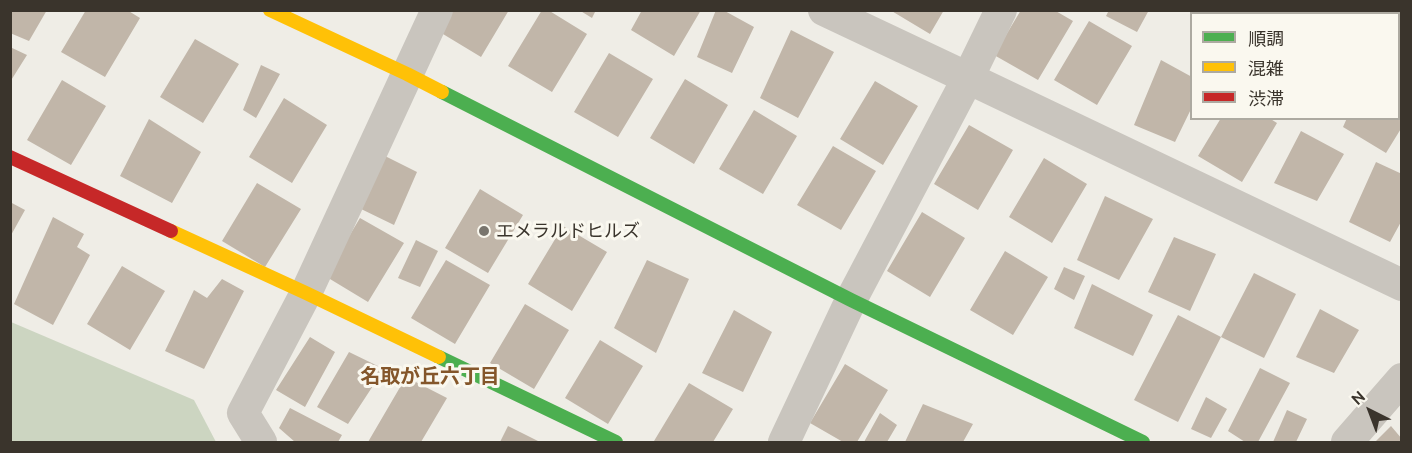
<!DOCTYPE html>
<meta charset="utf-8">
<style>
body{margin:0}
#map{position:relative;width:1412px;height:453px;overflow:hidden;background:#efede6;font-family:Ubuntu,"Noto Sans JP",sans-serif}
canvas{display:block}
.frame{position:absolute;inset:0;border:12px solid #3a342c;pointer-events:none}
.legend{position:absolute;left:1190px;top:12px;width:210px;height:108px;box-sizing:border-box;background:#faf8ef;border:2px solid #adaaa1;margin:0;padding:8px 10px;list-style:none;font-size:18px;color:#3a342c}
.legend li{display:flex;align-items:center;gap:12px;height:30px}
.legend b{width:30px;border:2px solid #adaaa1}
.north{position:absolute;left:1340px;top:381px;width:60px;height:60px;-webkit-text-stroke:4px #faf8ef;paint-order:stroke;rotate:318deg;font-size:16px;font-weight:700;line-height:24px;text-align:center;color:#3a342c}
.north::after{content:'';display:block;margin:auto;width:21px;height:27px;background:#3a342c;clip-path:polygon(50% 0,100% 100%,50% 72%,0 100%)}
</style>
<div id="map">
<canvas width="1412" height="453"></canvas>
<div class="frame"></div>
<ul class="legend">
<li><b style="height:8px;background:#4caf50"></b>順調</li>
<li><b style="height:8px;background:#ffc107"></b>混雑</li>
<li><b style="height:8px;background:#c62828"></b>渋滞</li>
</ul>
<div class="north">N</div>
</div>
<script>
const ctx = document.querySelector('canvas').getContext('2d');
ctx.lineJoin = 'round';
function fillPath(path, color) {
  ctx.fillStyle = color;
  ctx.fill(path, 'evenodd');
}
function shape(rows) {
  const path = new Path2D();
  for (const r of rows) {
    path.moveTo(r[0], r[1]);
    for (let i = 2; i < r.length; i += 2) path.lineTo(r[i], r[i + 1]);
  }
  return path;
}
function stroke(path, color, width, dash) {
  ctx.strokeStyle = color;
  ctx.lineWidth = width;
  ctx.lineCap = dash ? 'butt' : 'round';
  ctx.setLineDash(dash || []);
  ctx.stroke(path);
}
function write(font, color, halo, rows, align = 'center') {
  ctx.font = font + ' Ubuntu,"Noto Sans JP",sans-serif';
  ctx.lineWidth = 6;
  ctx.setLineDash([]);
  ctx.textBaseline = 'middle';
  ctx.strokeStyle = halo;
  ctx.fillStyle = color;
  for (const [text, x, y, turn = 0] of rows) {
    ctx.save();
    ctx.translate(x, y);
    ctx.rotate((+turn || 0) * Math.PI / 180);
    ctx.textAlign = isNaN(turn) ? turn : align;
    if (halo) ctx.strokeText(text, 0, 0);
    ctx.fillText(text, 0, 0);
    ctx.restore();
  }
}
const green = shape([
 [11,322,194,400,216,442,11,442]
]);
const building = shape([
 [10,10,47,10,29,41,10,33],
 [86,10,127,10,140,18,105,77,61,52],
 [450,10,509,10,481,57,438,31],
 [542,10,548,10,587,34,552,92,508,66],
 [579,10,596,10,592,18],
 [642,10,701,10,674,56,631,30],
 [716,10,723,10,754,27,732,73,697,57],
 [890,10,944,10,930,34],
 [1021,10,1054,10,1073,21,1038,80,994,55],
 [1109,10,1149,10,1137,32,1106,16],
 [1253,10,1295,10,1293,14,1258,14],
 [1089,21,1132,46,1097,105,1054,80],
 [791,30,834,52,798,118,760,98],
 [195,39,239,64,203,123,160,97],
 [10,47,27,55,10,82],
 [609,53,653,79,618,137,574,112],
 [1161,60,1192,77,1192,107,1175,142,1134,125],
 [261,65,280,74,256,118,243,110],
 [685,79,728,105,694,164,650,138],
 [62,80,106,106,71,165,27,140],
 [1398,80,1402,82,1402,127,1386,153,1343,127,1347,118,1398,118],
 [875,81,918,106,883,165,840,139],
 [284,98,327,125,292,183,249,157],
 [754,110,797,136,763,194,719,169],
 [1221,118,1269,118,1277,123,1242,182,1198,156],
 [149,119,201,152,172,203,120,176],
 [969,125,1013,150,978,210,934,184],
 [1301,131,1344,154,1317,201,1274,183],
 [833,146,876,171,841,230,797,205],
 [383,155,417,172,394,225,359,208],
 [1044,158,1087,184,1052,243,1009,217],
 [1376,162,1402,174,1402,220,1390,242,1349,222],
 [257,183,301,209,265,267,222,241],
 [480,189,523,215,488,273,445,248],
 [1105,196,1153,219,1119,280,1077,260],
 [10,202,25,210,10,237],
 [922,212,965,238,930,297,887,271],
 [53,217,84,234,77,247,90,255,53,325,14,304],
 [360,218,404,243,368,302,325,276],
 [563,226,607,252,572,311,528,284],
 [1174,237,1216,254,1190,311,1148,292],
 [416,240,438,251,420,287,398,278],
 [1005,251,1048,277,1013,335,970,310],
 [446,260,490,285,455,344,411,318],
 [647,260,689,279,656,353,614,328],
 [122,266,165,291,130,350,87,324],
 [1064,267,1085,276,1074,300,1054,289],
 [1254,273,1296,294,1264,358,1221,337,1178,422,1134,400,1178,315,1221,337],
 [222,279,244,291,204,369,165,351,194,290,207,298],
 [1092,284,1153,315,1133,356,1074,328],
 [525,304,569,330,534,389,490,363],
 [1320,309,1359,330,1334,373,1296,357],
 [734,310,772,332,743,392,702,373],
 [310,337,335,352,305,407,276,390],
 [600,340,643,366,608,424,565,398],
 [349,352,384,369,348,424,317,407],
 [845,364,888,390,857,442,843,442,810,423],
 [1260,368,1290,383,1258,442,1245,442,1228,431],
 [406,377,447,398,421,442,368,442],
 [689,383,733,409,713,442,656,442,654,441],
 [1206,397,1227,409,1211,438,1191,429],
 [923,404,973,424,963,442,905,442],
 [290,408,342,435,338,442,295,442,279,428],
 [1287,410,1307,419,1296,442,1273,442],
 [880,413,897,425,887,442,864,442],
 [508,426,540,442,500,442],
 [1391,426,1402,439,1402,442,1375,442]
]);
const street = shape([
 [824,10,968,78,1402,285],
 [1323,10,1329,14],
 [1398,48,1402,49],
 [261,442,243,413,306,293,437,10],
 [784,442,851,300,968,78,1001,10],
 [1347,442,1402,379]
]);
const fast = shape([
 [442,92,851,300,1143,442],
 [439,357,616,442]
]);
const slow = shape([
 [270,10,407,74,442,92],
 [171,231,306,293,439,357]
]);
const jam = shape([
 [10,157,171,231]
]);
const markers = [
 [484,231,6,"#79756d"]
];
const poiNames = [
 ["エメラルドヒルズ",496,231]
];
const neighbourhoodNames = [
 ["名取が丘六丁目",430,376]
];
fillPath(green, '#ccd5c1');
fillPath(building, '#c1b6a9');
stroke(street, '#c9c5be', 32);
stroke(fast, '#4caf50', 14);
stroke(slow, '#ffc107', 14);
stroke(jam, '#c62828', 14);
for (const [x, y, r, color] of markers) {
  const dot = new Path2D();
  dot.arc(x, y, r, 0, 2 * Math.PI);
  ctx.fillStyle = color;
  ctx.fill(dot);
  stroke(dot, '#faf8ef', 2);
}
write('18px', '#3a342c', '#faf8ef', poiNames, 'left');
write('bold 20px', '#84562a', '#faf8ef', neighbourhoodNames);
</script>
